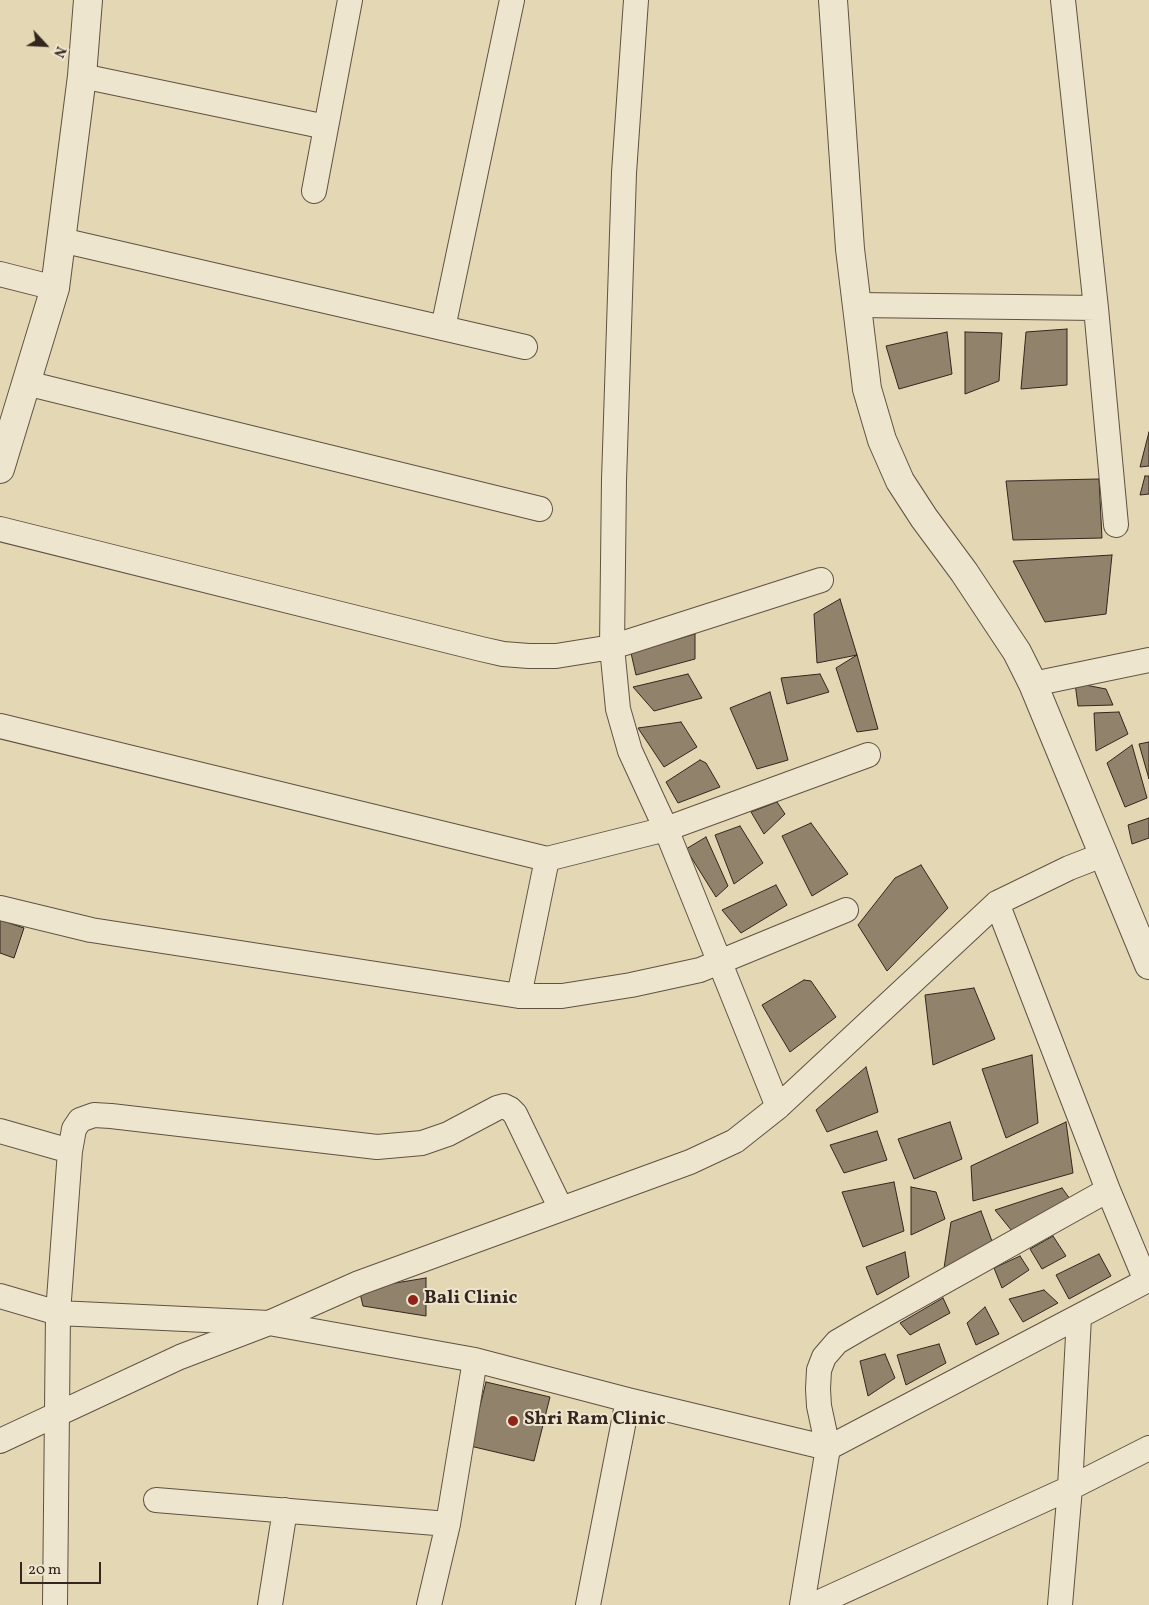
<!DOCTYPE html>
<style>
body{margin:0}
#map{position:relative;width:1149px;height:1605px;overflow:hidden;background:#e4d7b3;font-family:Vollkorn,serif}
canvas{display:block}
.north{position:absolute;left:20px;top:20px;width:50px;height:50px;-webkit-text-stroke:4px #ede5ce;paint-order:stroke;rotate:115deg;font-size:14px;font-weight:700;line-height:20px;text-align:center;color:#34261e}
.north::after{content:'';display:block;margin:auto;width:18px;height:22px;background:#34261e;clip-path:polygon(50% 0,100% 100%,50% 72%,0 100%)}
.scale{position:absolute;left:20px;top:1562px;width:81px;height:22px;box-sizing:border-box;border:2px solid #34261e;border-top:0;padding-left:6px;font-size:15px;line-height:18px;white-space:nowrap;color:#34261e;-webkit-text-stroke:4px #ede5ce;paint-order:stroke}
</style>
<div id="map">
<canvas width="1149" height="1605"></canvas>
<div class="north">N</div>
<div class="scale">20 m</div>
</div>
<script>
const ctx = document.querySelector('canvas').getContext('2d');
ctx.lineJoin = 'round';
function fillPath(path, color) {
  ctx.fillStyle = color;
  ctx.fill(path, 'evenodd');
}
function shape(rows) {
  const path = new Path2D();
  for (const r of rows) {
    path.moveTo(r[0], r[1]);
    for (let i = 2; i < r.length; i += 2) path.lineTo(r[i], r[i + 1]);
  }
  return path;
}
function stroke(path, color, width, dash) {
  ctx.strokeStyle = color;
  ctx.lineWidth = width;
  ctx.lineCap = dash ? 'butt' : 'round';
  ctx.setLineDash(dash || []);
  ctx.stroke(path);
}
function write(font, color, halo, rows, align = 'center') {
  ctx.font = font + ' Vollkorn,serif';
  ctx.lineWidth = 4;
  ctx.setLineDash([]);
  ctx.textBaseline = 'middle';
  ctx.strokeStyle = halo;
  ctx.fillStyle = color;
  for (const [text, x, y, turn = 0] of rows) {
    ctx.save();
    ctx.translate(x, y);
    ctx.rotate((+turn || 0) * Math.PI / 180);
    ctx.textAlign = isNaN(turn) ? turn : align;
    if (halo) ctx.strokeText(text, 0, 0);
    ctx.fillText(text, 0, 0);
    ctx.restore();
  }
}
const building = shape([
 [1067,329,1067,385,1021,389,1026,332,1067,329],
 [947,332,952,374,899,389,886,346,947,332],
 [965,332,1002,333,999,381,965,394,965,332],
 [1149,432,1149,466,1140,467,1149,432],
 [1145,476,1149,476,1149,494,1140,495,1145,476],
 [1099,479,1102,538,1013,540,1006,481,1099,479],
 [1112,555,1106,614,1045,622,1013,561,1112,555],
 [840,599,857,655,817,663,814,614,840,599],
 [695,634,695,659,636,675,631,653,695,634],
 [857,655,878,729,857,732,836,668,857,655],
 [688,674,702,698,654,711,633,687,688,674],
 [820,674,829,692,787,704,781,678,820,674],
 [1075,683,1106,689,1113,705,1078,706,1075,683],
 [770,692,788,760,757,769,730,708,770,692],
 [1119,712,1128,734,1096,751,1094,713,1119,712],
 [681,722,697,747,664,767,638,728,681,722],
 [1149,742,1149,779,1139,744,1149,742],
 [1132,745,1147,798,1125,807,1107,763,1132,745],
 [700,760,706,763,720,787,678,803,666,782,700,760],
 [777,802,785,814,764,834,751,812,777,802],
 [1149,818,1149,838,1132,844,1128,825,1149,818],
 [811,823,848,874,812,896,782,836,811,823],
 [740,826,763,863,734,884,715,835,740,826],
 [706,837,728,886,716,897,686,849,706,837],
 [921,865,948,908,887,971,858,925,895,878,921,865],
 [776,885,787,905,741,933,722,910,776,885],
 [0,920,24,928,14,958,0,953,0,920],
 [804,980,811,981,836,1017,790,1052,762,1005,804,980],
 [974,988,995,1039,933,1065,925,995,974,988],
 [1032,1055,1038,1123,1006,1138,982,1069,1032,1055],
 [866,1067,878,1112,827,1132,816,1110,866,1067],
 [950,1122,962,1159,914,1179,898,1139,950,1122],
 [1066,1122,1073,1173,973,1201,971,1166,1066,1122],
 [877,1131,887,1160,844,1173,830,1145,877,1131],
 [894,1182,904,1231,863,1247,842,1192,894,1182],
 [911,1187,936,1192,945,1219,911,1235,911,1187],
 [1062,1188,1070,1199,1012,1231,995,1210,1062,1188],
 [981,1211,993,1244,944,1268,951,1222,981,1211],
 [1053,1236,1066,1256,1042,1269,1030,1249,1053,1236],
 [905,1252,909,1277,877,1295,866,1267,905,1252],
 [1099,1254,1111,1276,1069,1299,1056,1275,1099,1254],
 [1020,1256,1029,1270,1002,1288,994,1268,1020,1256],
 [426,1278,426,1316,363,1306,359,1289,426,1278],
 [1044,1290,1058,1303,1023,1322,1009,1299,1044,1290],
 [943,1298,950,1313,910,1335,900,1323,943,1298],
 [985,1307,999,1334,976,1345,967,1323,985,1307],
 [939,1344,946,1363,906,1385,897,1355,939,1344],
 [885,1354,895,1378,868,1396,860,1361,885,1354],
 [486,1382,550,1397,534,1461,470,1446,486,1382]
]);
const minor = shape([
 [636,0,624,173,614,480,612,647,618,709,630,751,666,829,778,1107],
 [82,76,326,127],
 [314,191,350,0],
 [61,240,525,347],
 [0,274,55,288],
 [858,305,1096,308,1063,0],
 [1096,308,1116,525],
 [443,328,512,0],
 [26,383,540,509],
 [0,529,481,649,503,654,529,656,556,656,612,647,821,580],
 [1033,684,1149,660],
 [0,726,547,859,666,829,868,755],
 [0,908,91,930,519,996,562,996,631,985,700,970,846,910],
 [519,996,547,859],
 [0,1131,70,1151],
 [0,1296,58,1313,269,1323,475,1360,628,1400,828,1448,1146,1281,1108,1190],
 [0,1441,180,1357,269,1323,359,1283,690,1162,735,1141,778,1107,997,903,1069,868,1105,854],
 [156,1500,448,1524],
 [55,1605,58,1313,70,1151,74,1129,80,1120,94,1115,111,1116,377,1147,422,1143,448,1134,497,1108,504,1106,510,1109,515,1114,561,1209],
 [270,1605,285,1510],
 [429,1605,448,1524,475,1360],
 [588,1605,628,1400],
 [802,1605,828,1448,819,1406,818,1389,819,1370,824,1357,837,1342,861,1328,1108,1190,997,903],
 [813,1605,1070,1488,1149,1448],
 [1060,1605,1070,1488,1079,1317]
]);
const tertiary = shape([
 [833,0,850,249,867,389,882,440,900,481,924,518,964,572,1017,652,1033,684,1149,965],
 [0,469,55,288,82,76,88,0]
]);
const markers = [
 [413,1300,6,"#8f2418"],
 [513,1421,6,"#8f2418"]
];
const poiNames = [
 ["Bali Clinic",424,1300],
 ["Shri Ram Clinic",524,1421]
];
fillPath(building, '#90826b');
stroke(building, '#34261e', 1);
stroke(minor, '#605243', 26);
stroke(tertiary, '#605243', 30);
stroke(minor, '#ede5ce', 24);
stroke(tertiary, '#ede5ce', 28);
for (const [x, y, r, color] of markers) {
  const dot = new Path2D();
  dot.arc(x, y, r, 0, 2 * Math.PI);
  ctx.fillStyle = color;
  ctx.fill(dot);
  stroke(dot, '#ede5ce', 2);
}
write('bold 19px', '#34261e', '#ede5ce', poiNames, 'left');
</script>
